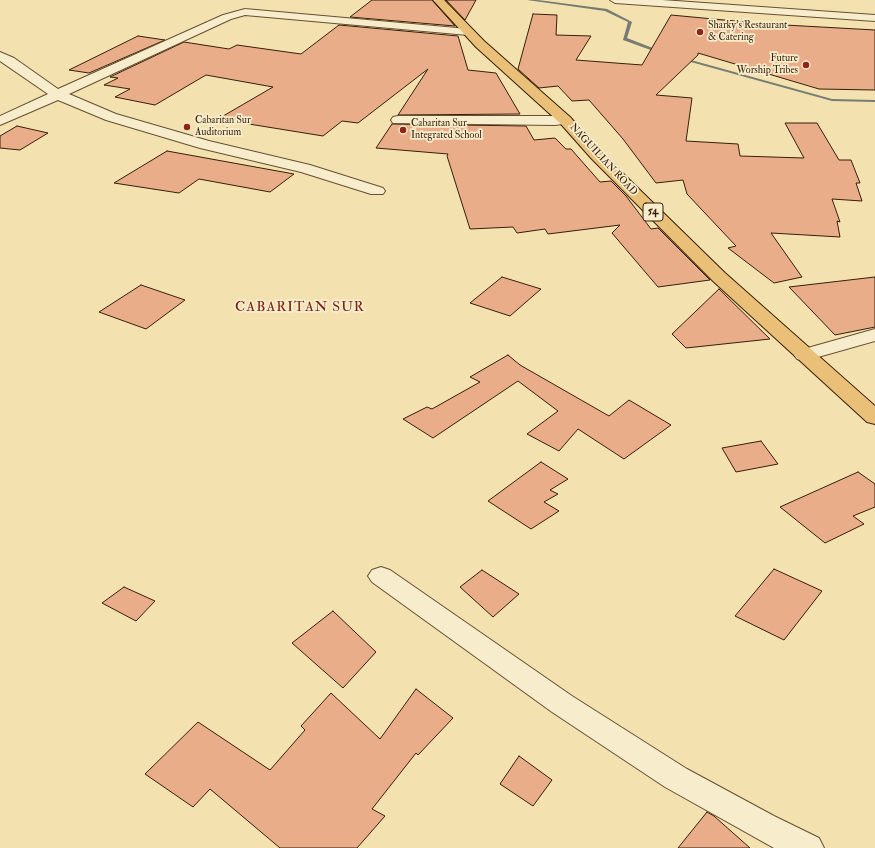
<!DOCTYPE html>
<style>
body{margin:0}
canvas{display:block;background:#f3e1b0}
</style>
<canvas width="875" height="848"></canvas>
<script>
const ctx = document.querySelector('canvas').getContext('2d');
ctx.lineJoin = 'round';
function shape(rows) {
  const path = new Path2D();
  for (const r of rows) {
    path.moveTo(r[0], r[1]);
    for (let i = 2; i < r.length; i += 2) path.lineTo(r[i], r[i + 1]);
  }
  return path;
}
function fillPath(path, color) {
  ctx.fillStyle = color;
  ctx.fill(path, 'evenodd');
}
function stroke(path, color, width, dash) {
  ctx.strokeStyle = color;
  ctx.lineWidth = width;
  ctx.lineCap = dash ? 'butt' : 'round';
  ctx.setLineDash(dash || []);
  ctx.stroke(path);
}
function write(font, color, halo, rows, align = 'center') {
  ctx.font = font + ' "IM FELL Double Pica",serif';
  ctx.lineWidth = 3.5;
  ctx.setLineDash([]);
  ctx.textBaseline = 'middle';
  ctx.strokeStyle = halo;
  ctx.fillStyle = color;
  for (const [text, x, y, turn = 0] of rows) {
    ctx.save();
    ctx.translate(x, y);
    ctx.rotate((+turn || 0) * Math.PI / 180);
    ctx.textAlign = isNaN(turn) ? turn : align;
    if (halo) ctx.strokeText(text, 0, 0);
    ctx.fillText(text, 0, 0);
    ctx.restore();
  }
}
const stream = shape([
 [527,0,538,0,607,9,632,22,627,38,663,52,659,53,623,40,628,22,605,11,527,0],
 [680,57,832,99,875,100,875,102,832,101,680,59,680,57]
]);
const building = shape([
 [372,0,432,0,455,26,350,17,372,0],
 [446,0,476,0,465,20,446,0],
 [533,14,557,15,556,35,591,36,576,60,642,65,671,15,767,24,875,30,875,90,819,89,698,53,698,55,656,95,692,98,686,141,738,144,740,156,804,158,785,123,817,123,839,160,851,160,860,183,856,183,862,201,832,199,840,222,837,221,840,237,771,233,802,277,774,283,728,248,736,246,687,194,683,180,656,183,623,139,589,100,572,101,558,86,539,88,518,69,533,14],
 [339,25,458,36,468,70,496,73,520,114,398,115,428,69,358,123,342,121,323,136,218,119,273,87,206,75,155,105,115,97,130,89,104,85,118,78,110,77,184,42,229,49,237,45,301,54,339,25],
 [138,36,165,40,89,73,69,70,138,36],
 [392,124,526,126,534,140,555,138,566,149,571,149,600,182,611,181,626,196,651,229,658,228,710,280,658,287,612,233,620,225,548,234,545,229,517,233,513,227,470,229,447,156,448,154,376,148,392,124],
 [17,126,48,133,20,150,0,148,0,136,17,126],
 [167,151,294,174,270,192,199,179,179,193,114,183,167,151],
 [502,277,541,289,510,316,470,303,502,277],
 [875,277,875,327,835,335,789,287,875,277],
 [141,285,185,300,146,329,99,312,141,285],
 [719,289,770,339,686,348,672,334,719,289],
 [508,355,520,365,609,416,629,400,671,425,624,459,578,429,559,451,527,434,558,411,518,381,433,438,403,419,427,407,432,409,480,382,470,377,508,355],
 [761,441,778,464,736,472,722,448,761,441],
 [541,462,568,479,550,490,558,494,544,502,559,511,531,529,488,501,541,462],
 [858,472,875,484,875,507,853,516,864,524,825,543,780,507,858,472],
 [774,569,822,591,784,640,735,616,774,569],
 [482,570,519,594,493,617,460,587,482,570],
 [124,587,155,601,136,621,102,603,124,587],
 [333,611,376,652,343,688,292,643,333,611],
 [416,689,453,718,418,755,416,753,372,809,385,816,357,848,280,848,210,789,193,807,145,774,198,722,270,770,305,730,301,726,331,693,380,739,416,689],
 [519,756,552,780,533,806,500,784,519,756],
 [707,812,714,816,750,848,678,848,707,812]
]);
const minor = shape([
 [610,0,662,0,875,15,875,21,615,3,610,0],
 [245,9,468,29,474,32,468,35,245,15,231,19,69,94,116,114,209,141,310,165,383,188,385,191,383,194,371,194,301,172,200,148,106,120,58,100,0,125,0,116,48,94,0,61,0,52,14,58,58,89,223,15,245,9],
 [398,116,565,116,570,117,572,120,570,123,555,125,393,123,391,120,393,117,398,116],
 [875,329,875,341,804,361,797,359,794,355,797,351,875,329],
 [381,567,390,570,572,696,687,769,774,816,819,838,824,848,774,848,665,787,552,712,372,582,368,576,372,570,381,567]
]);
const highway = shape([
 [433,0,444,0,484,41,570,117,601,152,725,273,875,406,875,424,867,422,713,281,591,158,560,123,476,47,433,0]
]);
const markers = [
 [700,32,4,"#8f2418"],
 [806,65,4,"#8f2418"],
 [187,127,4,"#8f2418"],
 [403,130,4,"#8f2418"]
];
const farPoinames = [
 ["Sharky's Restaurant",708,26],
 ["& Catering",708,38],
 ["Future",798,59,"right"],
 ["Worship Tribes",798,71,"right"],
 ["Cabaritan Sur",195,121],
 ["Auditorium",195,133],
 ["Cabaritan Sur",411,124],
 ["Integrated School",411,136]
];
const farStreetnames = [
 ["NAGUILIAN ROAD",603,160,47]
];
const shields = [
 [653,212,20]
];
const shieldNames = [
 ["54",653,212]
];
const quarterNames = [
 ["CABARITAN SUR",300,308]
];
fillPath(stream, '#767c71');
fillPath(building, '#eaad89');
stroke(building, '#361f07', 1);
stroke(minor, '#655031', 2);
stroke(highway, '#361f07', 2);
fillPath(minor, '#f7eccc');
fillPath(highway, '#eac078');
for (const [x, y, r, color] of markers) {
  const dot = new Path2D();
  dot.arc(x, y, r, 0, 2 * Math.PI);
  ctx.fillStyle = color;
  ctx.fill(dot);
  stroke(dot, '#f7eccc', 1.5);
}
write('10px', '#361f07', '#f7eccc', farPoinames, 'left');
write('10px', '#361f07', '#f7eccc', farStreetnames);
for (const [x, y, w] of shields) {
  const box = new Path2D();
  box.roundRect(x - w / 2, y - 9, w, 18, 3);
  ctx.fillStyle = '#f7eccc';
  ctx.fill(box);
  stroke(box, '#361f07', 1);
}
write('bold 11px', '#361f07', null, shieldNames);
ctx.letterSpacing = '1px';
write('14px', '#7a1f14', '#f7eccc', quarterNames);
ctx.letterSpacing = '0px';
</script>
